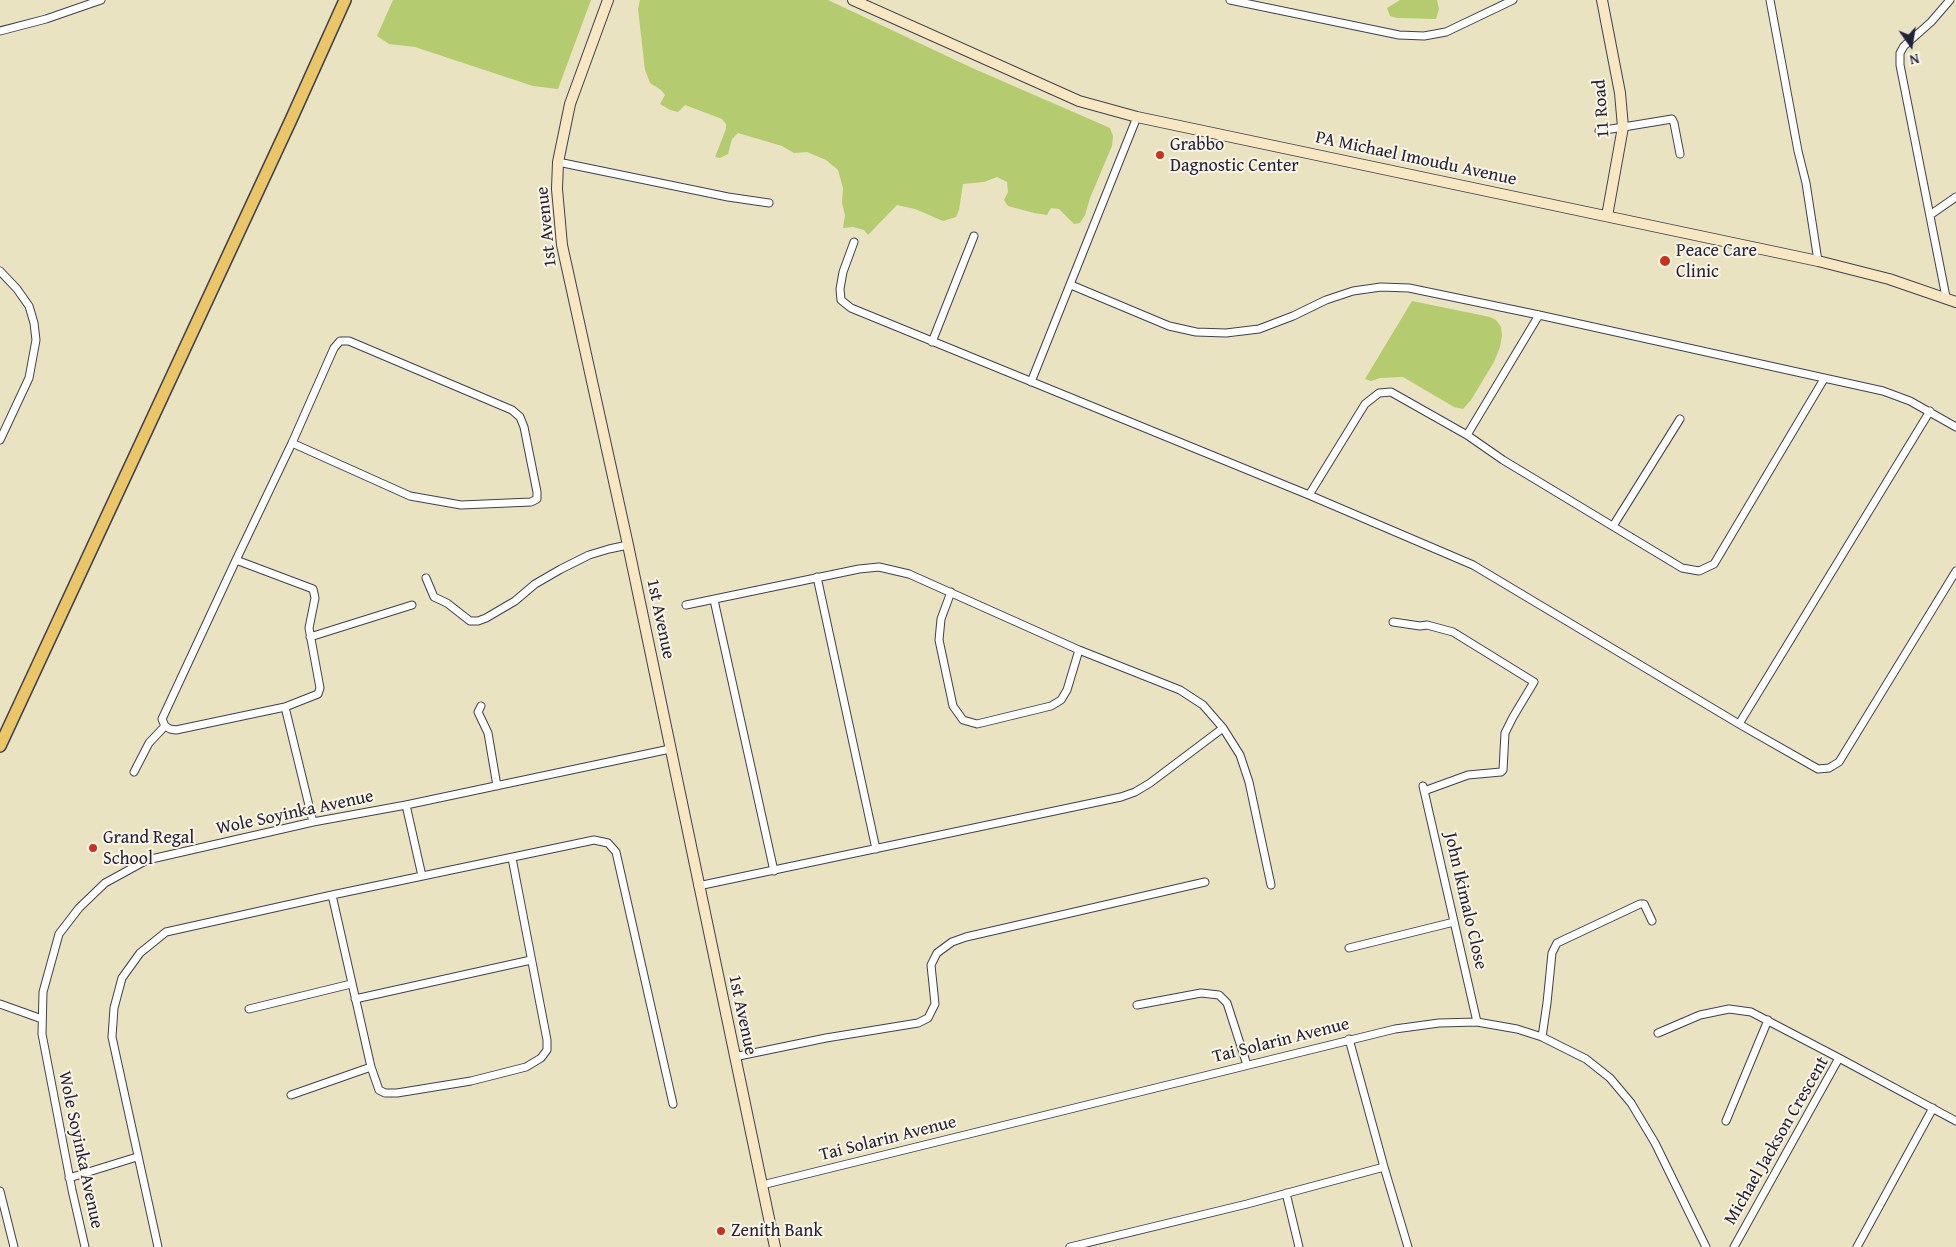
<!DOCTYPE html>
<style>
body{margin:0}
#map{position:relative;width:1956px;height:1247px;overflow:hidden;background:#eae3c2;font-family:"Gentium Book Plus",serif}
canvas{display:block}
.north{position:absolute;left:1886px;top:20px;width:50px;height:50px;-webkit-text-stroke:4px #fcf5e5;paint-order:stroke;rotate:167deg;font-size:14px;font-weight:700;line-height:20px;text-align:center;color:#22223b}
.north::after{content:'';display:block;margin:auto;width:18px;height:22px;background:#22223b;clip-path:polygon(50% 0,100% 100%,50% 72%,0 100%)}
</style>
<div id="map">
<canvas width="1956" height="1247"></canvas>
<div class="north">N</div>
</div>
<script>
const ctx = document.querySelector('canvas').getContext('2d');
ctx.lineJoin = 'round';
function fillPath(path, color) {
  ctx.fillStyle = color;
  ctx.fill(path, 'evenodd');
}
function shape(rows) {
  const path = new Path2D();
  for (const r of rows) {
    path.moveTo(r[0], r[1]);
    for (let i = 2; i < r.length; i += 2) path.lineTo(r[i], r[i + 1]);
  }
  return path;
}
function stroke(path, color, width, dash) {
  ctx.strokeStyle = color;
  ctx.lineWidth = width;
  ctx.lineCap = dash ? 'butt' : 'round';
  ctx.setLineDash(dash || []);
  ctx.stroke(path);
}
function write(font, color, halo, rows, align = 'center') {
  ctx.font = font + ' "Gentium Book Plus",serif';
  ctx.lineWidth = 4;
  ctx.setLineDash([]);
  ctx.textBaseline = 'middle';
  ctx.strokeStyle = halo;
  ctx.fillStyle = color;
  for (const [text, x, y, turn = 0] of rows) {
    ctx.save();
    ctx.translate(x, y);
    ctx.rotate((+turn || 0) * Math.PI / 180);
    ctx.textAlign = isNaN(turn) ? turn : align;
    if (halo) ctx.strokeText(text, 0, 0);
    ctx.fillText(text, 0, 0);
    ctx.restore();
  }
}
const green = shape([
 [393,0,591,0,558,89,533,86,415,47,389,44,377,36],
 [640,0,828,0,970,67,1110,128,1113,136,1112,146,1090,198,1085,215,1080,223,1074,224,1059,209,1051,208,1047,215,1034,213,1008,206,1004,200,1008,192,1007,182,997,177,984,182,963,184,959,210,956,217,943,221,915,209,897,205,868,235,864,230,853,227,843,228,845,215,842,203,843,188,838,170,826,160,807,152,794,153,782,146,738,133,732,139,728,154,720,158,715,157,726,129,726,124,722,119,685,105,678,112,670,110,660,104,665,95,661,90,650,83,645,70,638,9],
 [1400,0,1437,0,1439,9,1436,19,1397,18,1390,16,1387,8],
 [1412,301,1490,317,1496,320,1501,327,1502,336,1500,347,1494,362,1471,400,1463,409,1454,407,1403,377,1380,378,1371,381,1365,379]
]);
const street = shape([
 [1230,0,1399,35,1424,36,1446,32,1513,0],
 [1770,0,1798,151,1806,183,1818,261],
 [0,31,46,19,101,0],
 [1599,131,1672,119,1674,123,1680,154],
 [558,162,728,197,769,203],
 [1930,215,1956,197],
 [854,242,843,272,840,289,841,300,851,308,1309,495,1473,565,1739,724,1818,769,1829,768,1839,762,1956,571],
 [0,271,17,289,29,306,34,323,36,340,29,378,0,440],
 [1071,285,1169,326,1196,332,1226,333,1259,329,1293,316,1326,300,1353,291,1381,287,1409,288,1539,315,1883,391,1910,401,1956,427],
 [1946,297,1900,65,1900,53,1904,46,1931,22,1950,0],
 [932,342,974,236],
 [1031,382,1137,117],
 [1467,435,1539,315],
 [1309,495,1365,404,1379,393,1391,392,1467,435,1503,460,1682,568,1699,571,1714,564,1824,379],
 [1613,526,1680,419],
 [236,560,313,589,315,598,309,628,320,688,318,694,285,707,176,730,170,729,165,726,162,719,236,560,292,443,334,348,340,341,349,341,512,410,520,417,524,427,537,492,537,499,531,502,461,505,410,496,292,443],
 [817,577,876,849],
 [426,578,434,597,447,603,470,621,478,621,486,618,515,601,535,584,561,569,589,555,609,549,628,545],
 [951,592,941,619,939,640,953,706,963,720,977,724,1051,706,1061,700,1067,690,1079,650],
 [714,600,774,871],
 [686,605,859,569,879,567,909,574,1079,650,1180,690,1203,705,1223,728,1240,755,1249,782,1271,885],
 [1393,622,1420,626,1427,625,1453,632,1534,682,1513,717,1505,733,1503,770,1501,772,1468,775,1424,791],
 [310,637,412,605],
 [481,706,478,712,488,733,497,786],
 [285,707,313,822],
 [1739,724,1930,411],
 [134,772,149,743,165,726],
 [1423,786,1477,1022],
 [406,805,422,876],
 [698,886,1121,797,1135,792,1150,783,1223,728],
 [332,895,371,1067,379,1090,385,1093,397,1093,471,1081,526,1067,541,1058,547,1050,547,1040,512,858],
 [1349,948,1454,922],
 [355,999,531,960],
 [0,1004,42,1019],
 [1137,1005,1201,993,1219,995,1227,1003,1247,1065],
 [249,1009,351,984],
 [1658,1033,1700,1015,1729,1009,1751,1012,1839,1058],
 [1542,1037,1547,1003,1552,953,1557,943,1640,904,1644,904,1652,921],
 [1349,1039,1384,1167,1408,1247],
 [734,1057,826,1038,918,1023,928,1018,935,1004,931,965,937,953,952,942,966,937,1205,882],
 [291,1095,371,1067],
 [1726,1121,1768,1020],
 [69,1178,137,1157],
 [762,1185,1395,1029,1439,1023,1477,1022,1517,1029,1542,1037,1586,1059,1610,1078,1631,1103,1655,1143,1706,1247],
 [0,1191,14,1247],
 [1286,1193,1299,1247],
 [85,1247,72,1190,42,1034,43,992,59,934,79,908,105,883,147,860,313,822,406,805,670,749],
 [158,1247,112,1037,114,1008,122,978,140,953,166,932,332,895,594,840,608,843,616,852,673,1104],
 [1070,1247,1247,1204,1384,1167],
 [1734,1247,1839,1058,1956,1121],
 [1857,1247,1933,1108]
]);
const secondary = shape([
 [608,0,570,104,558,162,557,189,562,245,628,545,775,1247],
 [853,0,1079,101,1137,117,1818,261,1889,279,1956,302],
 [1602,0,1620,93,1623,127,1607,216]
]);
const primary = shape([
 [0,746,290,122,345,0]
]);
const markers = [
 [1160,155,5,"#c8321e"],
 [1665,261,6,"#c8321e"],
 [93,848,5,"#c8321e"],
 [721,1231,5,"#c8321e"]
];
const streetNames = [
 ["11 Road",1602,109,-94],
 ["PA Michael Imoudu Avenue",1416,159,12],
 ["1st Avenue",547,227,-96],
 ["1st Avenue",660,619,78],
 ["Wole Soyinka Avenue",295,813,-12],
 ["John Ikimalo Close",1465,901,77],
 ["1st Avenue",742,1015,78],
 ["Tai Solarin Avenue",1281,1041,-14],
 ["Tai Solarin Avenue",888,1139,-14],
 ["Michael Jackson Crescent",1777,1141,-60],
 ["Wole Soyinka Avenue",80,1150,78]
];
const poiNames = [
 ["Grabbo",1170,145],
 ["Dagnostic Center",1170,166],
 ["Peace Care",1676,251],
 ["Clinic",1676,272],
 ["Grand Regal",103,838],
 ["School",103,859],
 ["Zenith Bank",731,1231]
];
fillPath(green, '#b4cb70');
stroke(street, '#403f4f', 9);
stroke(secondary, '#403f4f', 12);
stroke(primary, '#403f4f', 14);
stroke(street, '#fff', 7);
stroke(secondary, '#f7e8c3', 10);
stroke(primary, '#ebc669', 11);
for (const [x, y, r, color] of markers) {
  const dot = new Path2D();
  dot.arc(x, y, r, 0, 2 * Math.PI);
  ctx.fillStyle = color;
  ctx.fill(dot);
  stroke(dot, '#fcf5e5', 2);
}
write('18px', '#22223b', '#fcf5e5', streetNames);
write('18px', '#22223b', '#fcf5e5', poiNames, 'left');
</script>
